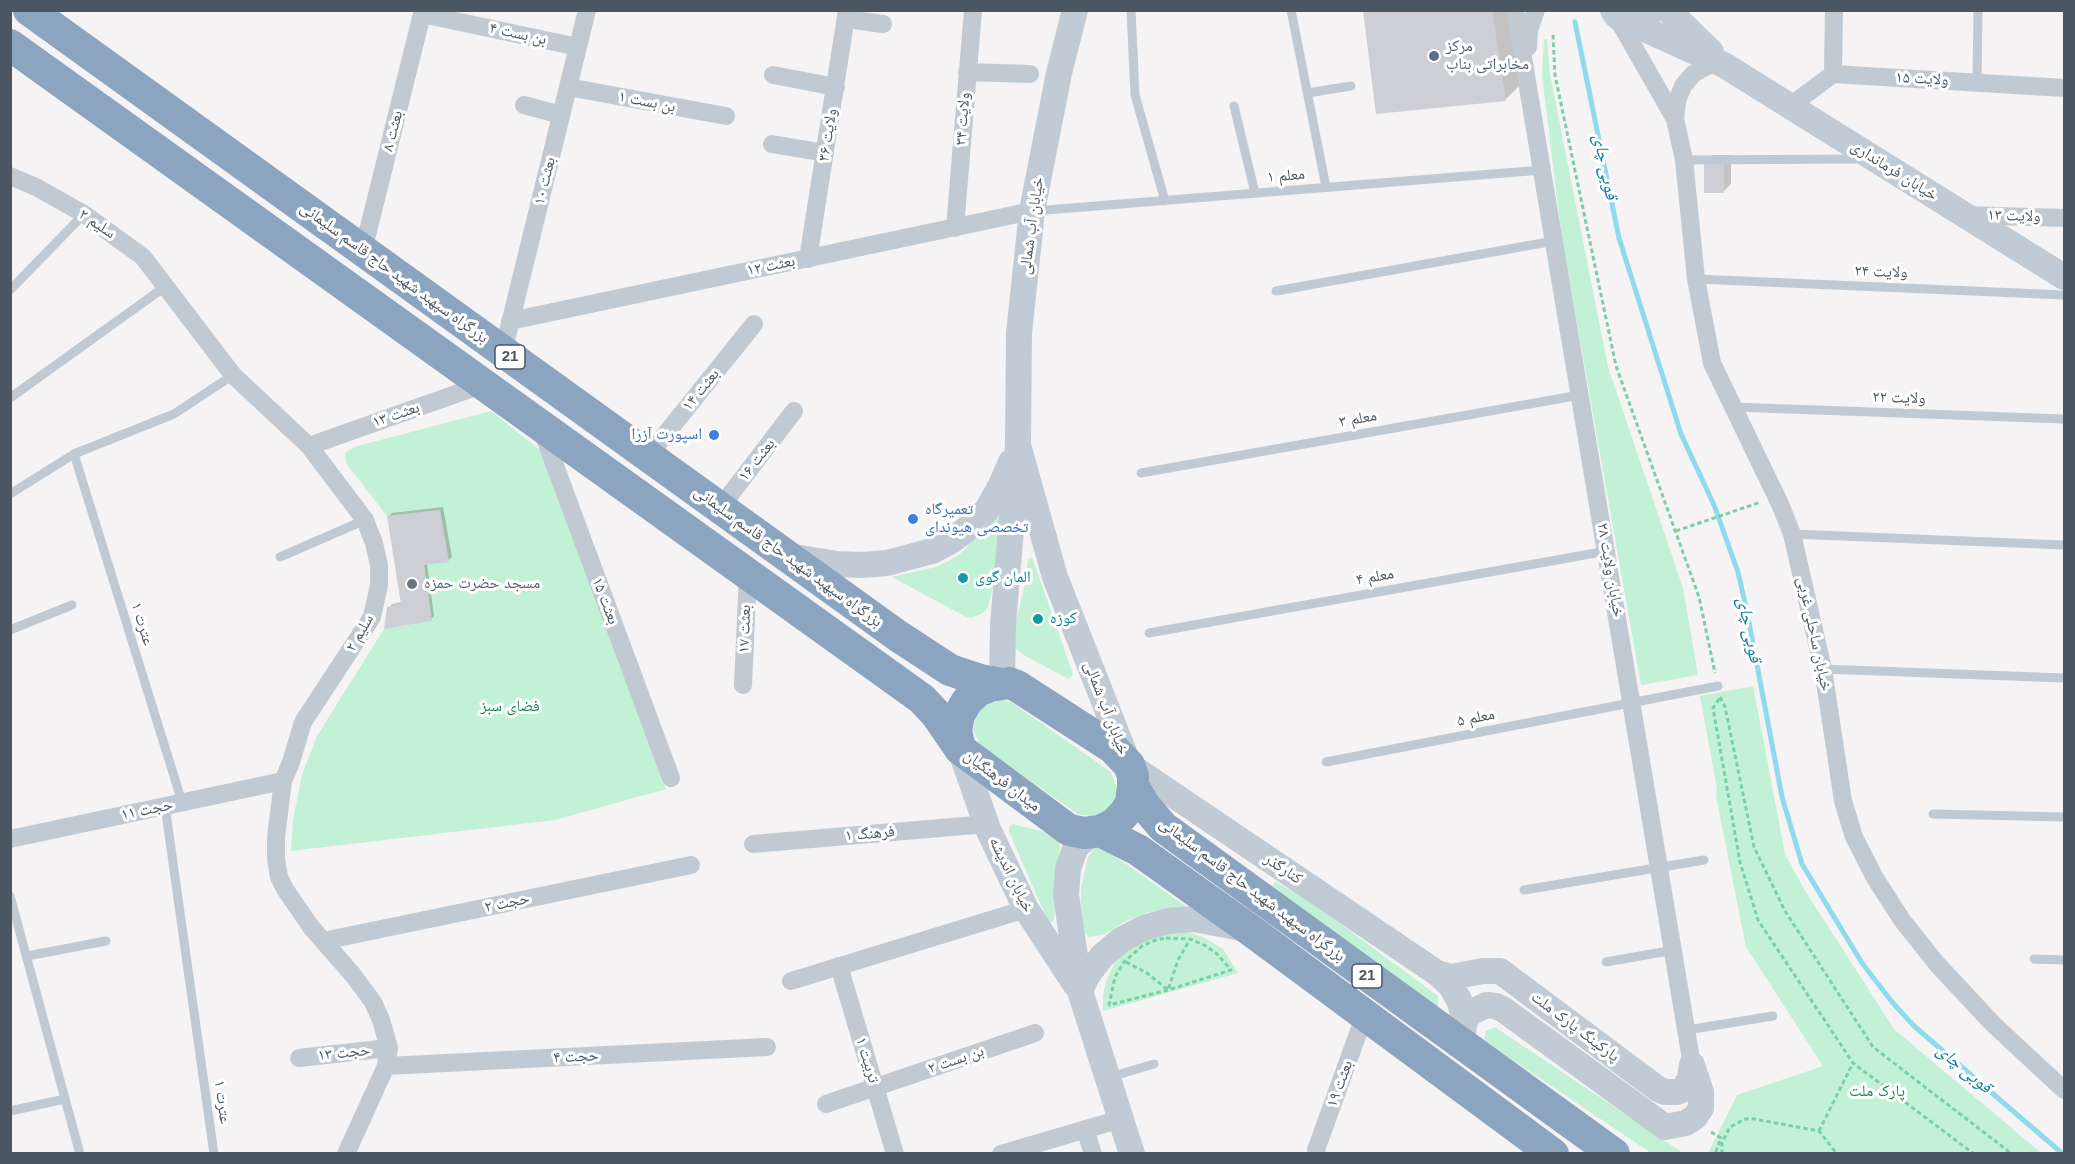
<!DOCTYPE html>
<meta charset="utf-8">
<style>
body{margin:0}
#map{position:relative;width:2075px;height:1164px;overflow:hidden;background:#f5f3f3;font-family:Helvetica,sans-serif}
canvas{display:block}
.frame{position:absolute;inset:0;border:12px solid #4a5661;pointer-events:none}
</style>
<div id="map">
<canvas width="2075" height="1164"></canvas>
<div class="frame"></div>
</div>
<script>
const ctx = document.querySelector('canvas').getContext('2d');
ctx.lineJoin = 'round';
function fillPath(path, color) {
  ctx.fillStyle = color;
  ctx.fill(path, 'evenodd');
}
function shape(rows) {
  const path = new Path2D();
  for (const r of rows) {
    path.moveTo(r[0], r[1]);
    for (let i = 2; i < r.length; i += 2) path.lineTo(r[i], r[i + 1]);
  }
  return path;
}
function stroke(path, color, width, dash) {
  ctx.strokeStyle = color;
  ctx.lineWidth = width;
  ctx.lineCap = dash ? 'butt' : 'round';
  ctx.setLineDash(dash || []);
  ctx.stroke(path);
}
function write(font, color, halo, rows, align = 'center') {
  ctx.font = font + ' Helvetica,"Noto Naskh Arabic",sans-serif';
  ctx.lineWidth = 6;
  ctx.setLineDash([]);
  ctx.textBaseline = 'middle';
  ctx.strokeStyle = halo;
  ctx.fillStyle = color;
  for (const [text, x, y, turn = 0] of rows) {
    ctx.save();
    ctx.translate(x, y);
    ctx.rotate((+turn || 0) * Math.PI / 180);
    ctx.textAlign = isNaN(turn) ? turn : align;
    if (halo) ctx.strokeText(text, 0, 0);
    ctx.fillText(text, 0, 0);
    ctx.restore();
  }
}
const green = shape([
 [1544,39,1547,39,1550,74,1608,367,1683,588,1698,675,1641,685,1562,239,1542,75],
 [491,411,541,451,666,789,555,820,291,851,293,820,302,775,317,736,384,629,431,621,424,565,449,561,439,510,387,516,346,463,345,453,354,447],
 [997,516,1000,518,995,579,988,607,983,613,971,618,966,617,892,577,936,567,949,561,960,554],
 [1032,557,1072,671,1073,675,1069,679,1025,656,1015,648,1016,622,1023,592,1028,559],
 [1753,686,1785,854,1804,889,1894,1029,2041,1153,1708,1153,1737,1095,1823,1066,1746,947,1716,796,1717,789,1700,696],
 [1002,700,1011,702,1111,772,1117,789,1116,798,1111,806,1097,816,1079,815,980,745,973,729,978,712,985,705],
 [1012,824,1050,833,1057,839,1060,844,1054,920,1051,922,1048,921,1016,848,1009,831,1009,827],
 [1097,846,1102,847,1191,910,1162,910,1149,912,1128,920,1103,935,1089,937,1084,933,1081,908,1081,888,1088,857],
 [1276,882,1308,900,1438,996,1438,1010,1272,888,1273,884],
 [1187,932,1203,937,1223,949,1238,973,1103,1011,1103,995,1107,979,1114,964,1125,951,1154,934],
 [1495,1027,1683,1153,1651,1153,1486,1042,1484,1038,1486,1031]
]);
const shadow = shape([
 [1365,10,1510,10,1522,83,1505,100],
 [1713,155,1731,155,1731,184,1723,192,1705,163],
 [443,507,452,557,448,560,427,563,434,616,431,619,389,608,392,604,402,602,388,517,392,513]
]);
const stream = shape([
 [1575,22,1619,238,1681,434,1714,505,1738,572,1747,612,1782,797,1802,864,1862,963,1892,1002,1914,1026,2063,1154]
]);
const building = shape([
 [1363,10,1492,10,1506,101,1376,114],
 [1704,162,1724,163,1724,193,1704,193],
 [440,510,449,562,424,565,432,621,384,629,387,607,401,604,387,516]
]);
const path = shape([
 [1553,35,1555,75,1616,366,1699,597,1715,673],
 [1676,531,1761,502],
 [1720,697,1725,707,1754,847,1785,911,1873,1047,2012,1154],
 [1719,699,1713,708,1740,862,1758,920,1853,1063,1974,1154],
 [1166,938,1190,939,1206,946,1217,954,1231,970,1168,990,1109,1005,1115,977,1124,962,1142,946,1156,940,1166,938],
 [1126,962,1147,973,1168,990,1178,960,1189,941],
 [1819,1131,1853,1063],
 [1711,1132,1721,1138,1715,1154],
 [1722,1154,1722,1143,1730,1127,1745,1119,1754,1119,1819,1131,1837,1154]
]);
const lane = shape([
 [1131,10,1135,95,1165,201],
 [1291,10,1326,187],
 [1977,83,1978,10],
 [1308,93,1351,86],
 [1234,106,1255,193],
 [1684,160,1861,159],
 [1034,211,1542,170],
 [1696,279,2064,295],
 [10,290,84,214],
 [1276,291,1554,241],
 [10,398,166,286],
 [1733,407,2064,419],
 [74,454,182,802],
 [1141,473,1580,395],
 [10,494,74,454,174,414,233,375],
 [1792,534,2064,545],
 [280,557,365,520],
 [10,630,72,605],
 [1149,633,1607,551],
 [1823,669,2064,678],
 [1326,762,1718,686],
 [165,806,214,1154],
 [1933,814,2064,817],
 [1524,890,1704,860],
 [10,896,80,1154],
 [27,956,106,941],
 [2034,959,2064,960],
 [1606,962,1674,950],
 [1687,1030,1773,1016],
 [1110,1077,1154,1064],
 [10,1111,65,1099]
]);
const street = shape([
 [1515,10,1692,1065],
 [422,14,578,47],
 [1616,16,1675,119,1684,160,1696,279,1712,363,1780,504,1792,534,1823,669,1843,801,1854,837,1875,878,1902,920,1937,964,1993,1024,2064,1090],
 [846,19,883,24],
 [1528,47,1529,30,1536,10],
 [967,72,1030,74],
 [1833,74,1834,10],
 [773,75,836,87],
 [568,87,726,116],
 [524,105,561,115],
 [1790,106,1833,74,2064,88],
 [1675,119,1677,101,1683,86,1693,74,1709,65,1723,65],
 [772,144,825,153],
 [10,176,36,187,84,214,143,257,233,375,309,446,365,520,374,543,379,565,379,585,372,617,303,722,291,762,283,781,276,837,276,859,279,877,285,889,311,927,353,975,373,1002,381,1020,389,1048,386,1066,346,1154],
 [1965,215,2064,218],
 [955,228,973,10],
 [363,251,423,10],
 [808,259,847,10],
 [510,321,1032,211],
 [503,352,587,10],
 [541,428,671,778],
 [309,446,484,384],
 [648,456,754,324],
 [720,508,794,411],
 [743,685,748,573],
 [10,839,283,781],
 [753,844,987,824],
 [323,941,691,865],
 [839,966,895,1154],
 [791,981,1026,909],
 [299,1058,389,1048],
 [386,1066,767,1047],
 [826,1104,1035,1033],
 [1085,1129,1093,1154],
 [1001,1154,1121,1119],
 [1317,1154,1316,1150,1365,1014]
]);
const secondary = shape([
 [1613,10,1616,15,1626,23,1639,23,1647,18],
 [1668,10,1711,52],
 [1633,24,1724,65,2064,277],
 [1018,445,1055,577,1129,765,1437,973,1451,986,1459,1000,1465,1020],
 [788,556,837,564,862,565,887,563,932,551,951,541,971,526,987,510,1001,485,1011,462],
 [1002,684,1003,625,1018,445,1019,333,1032,211,1059,73,1075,10],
 [960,749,988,829,1026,909,1075,984],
 [1095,832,1076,846,1068,869,1066,895,1080,991,1132,1154],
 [1437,973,1451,977,1483,971,1500,971,1658,1089,1665,1092,1677,1092,1684,1089,1690,1079,1692,1065],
 [1080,991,1087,976,1102,956,1121,940,1144,928,1168,921,1194,919,1247,929],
 [1463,1033,1465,1020,1471,1012,1487,1005,1496,1006,1504,1010,1665,1127,1686,1123,1695,1117,1701,1108,1701,1092,1692,1065]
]);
const highway = shape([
 [29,10,898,636,950,670,980,680,1002,684],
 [10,45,922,699,936,714,960,749],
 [1133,786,1131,803,1124,814,1114,824,1100,831,1084,833,1069,830,960,749,956,730,959,715,967,701,978,691,990,686,1009,683,1017,686,1113,748,1129,765,1133,776,1133,786,1145,806,1163,827,1614,1154],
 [1100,831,1138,850,1250,930,1553,1154]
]);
const markers = [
 [1434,56,6,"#5c6f8a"],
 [714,435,6,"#3f7fe0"],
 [913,519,6,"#3f7fe0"],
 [963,578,6,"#0f9aa8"],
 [412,584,6,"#6b7280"],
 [1038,619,6,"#0f9aa8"]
];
const shields = [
 [510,357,30],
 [1367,976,30]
];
const shieldNames = [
 ["21",510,357],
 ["21",1367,976]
];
const streetNames = [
 ["بن بست ۴",518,34,12],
 ["ولایت ۱۵",1922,79,3],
 ["بن بست ۱",647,102,11],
 ["ولایت ۳۴",963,119,-86],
 ["بعثت ۸",393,131,-76],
 ["ولایت ۳۶",828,135,-81],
 ["خیابان فرمانداری",1894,171,32],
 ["معلم ۱",1286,176,-5],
 ["بعثت ۱۰",545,181,-76],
 ["ولایت ۱۳",2014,216,2],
 ["سلیم ۲",97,224,34],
 ["خیابان آب شمالی",1032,226,-82],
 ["بعثت ۱۲",771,266,-12],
 ["ولایت ۲۴",1881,272,2],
 ["بزرگراه سپهبد شهید حاج قاسم سلیمانی",394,273,36],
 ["بعثت ۱۴",701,390,-51],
 ["ولایت ۲۲",1899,398,2],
 ["بعثت ۱۳",396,415,-19],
 ["معلم ۳",1358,419,-10],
 ["بعثت ۱۶",757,460,-52],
 ["بزرگراه سپهبد شهید حاج قاسم سلیمانی",788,557,36],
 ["خیابان ولایت ۲۸",1610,570,80],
 ["معلم ۴",1375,577,-10],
 ["بعثت ۱۵",605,601,69],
 ["عترت ۱",142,624,73],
 ["بعثت ۱۷",745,629,-88],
 ["سلیم ۲",360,633,-60],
 ["خیابان ساحلی غربی",1814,634,78],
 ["خیابان آب شمالی",1106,708,69],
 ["معلم ۵",1476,718,-11],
 ["میدان فرهنگیان",1002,781,37],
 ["حجت ۱۱",147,810,-12],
 ["فرهنگ ۱",870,834,-5],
 ["کنارگذر",1283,869,34],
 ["خیابان اندیشه",1011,875,64],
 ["بزرگراه سپهبد شهید حاج قاسم سلیمانی",1252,890,37],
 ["حجت ۲",507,903,-12],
 ["پارکینگ پارک ملت",1575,1027,37],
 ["حجت ۱۳",344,1053,-6],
 ["حجت ۴",576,1057,-3],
 ["تربیت ۱",867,1060,73],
 ["بن بست ۲",956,1060,-19],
 ["بعثت ۱۹",1340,1084,-70],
 ["عترت ۱",222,1102,82]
];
const serviceNames = [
 ["مرکز",1446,47],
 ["مخابراتی بناب",1446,65]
];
const shopNames = [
 ["اسپورت آزرا",702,435],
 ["تعمیرگاه",925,510,"left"],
 ["تخصصی هیوندای",925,528,"left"]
];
const cultureNames = [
 ["المان گوی",975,578],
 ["کوزه",1050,619]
];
const worshipNames = [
 ["مسجد حضرت حمزه",424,584]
];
const parkNames = [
 ["فضای سبز",510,707],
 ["پارک ملت",1877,1092]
];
const waterNames = [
 ["قوبی چای",1605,167,79],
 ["قوبی چای",1749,630,79],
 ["قوبی چای",1964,1069,40]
];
fillPath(green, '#c3f1d5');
fillPath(shadow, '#0003');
stroke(stream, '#90daee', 5);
fillPath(building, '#cdcfd5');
stroke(path, '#7ad0a6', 3, [4.5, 3]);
stroke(lane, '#c1cad2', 9);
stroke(street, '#c1cad2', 18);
stroke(secondary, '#c1cbd6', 26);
stroke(highway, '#8ba5c1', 32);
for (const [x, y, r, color] of markers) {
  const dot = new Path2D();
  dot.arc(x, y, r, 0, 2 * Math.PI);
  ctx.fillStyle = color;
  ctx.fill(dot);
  stroke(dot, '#fff', 2);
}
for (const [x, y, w] of shields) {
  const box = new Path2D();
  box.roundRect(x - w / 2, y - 12, w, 24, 4.5);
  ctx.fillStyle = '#fff';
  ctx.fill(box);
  stroke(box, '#4a5661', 1.5);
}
write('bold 15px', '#4a5661', null, shieldNames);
write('16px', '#4a5661', '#fff', streetNames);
write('16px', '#4e5e75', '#fff', serviceNames, 'left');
write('16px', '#366cbe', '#fff', shopNames, 'right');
write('16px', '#0d838f', '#fff', cultureNames, 'left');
write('16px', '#5b616d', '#fff', worshipNames, 'left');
write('16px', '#17864f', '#fff', parkNames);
write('italic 18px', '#0c7c9b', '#fff', waterNames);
</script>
